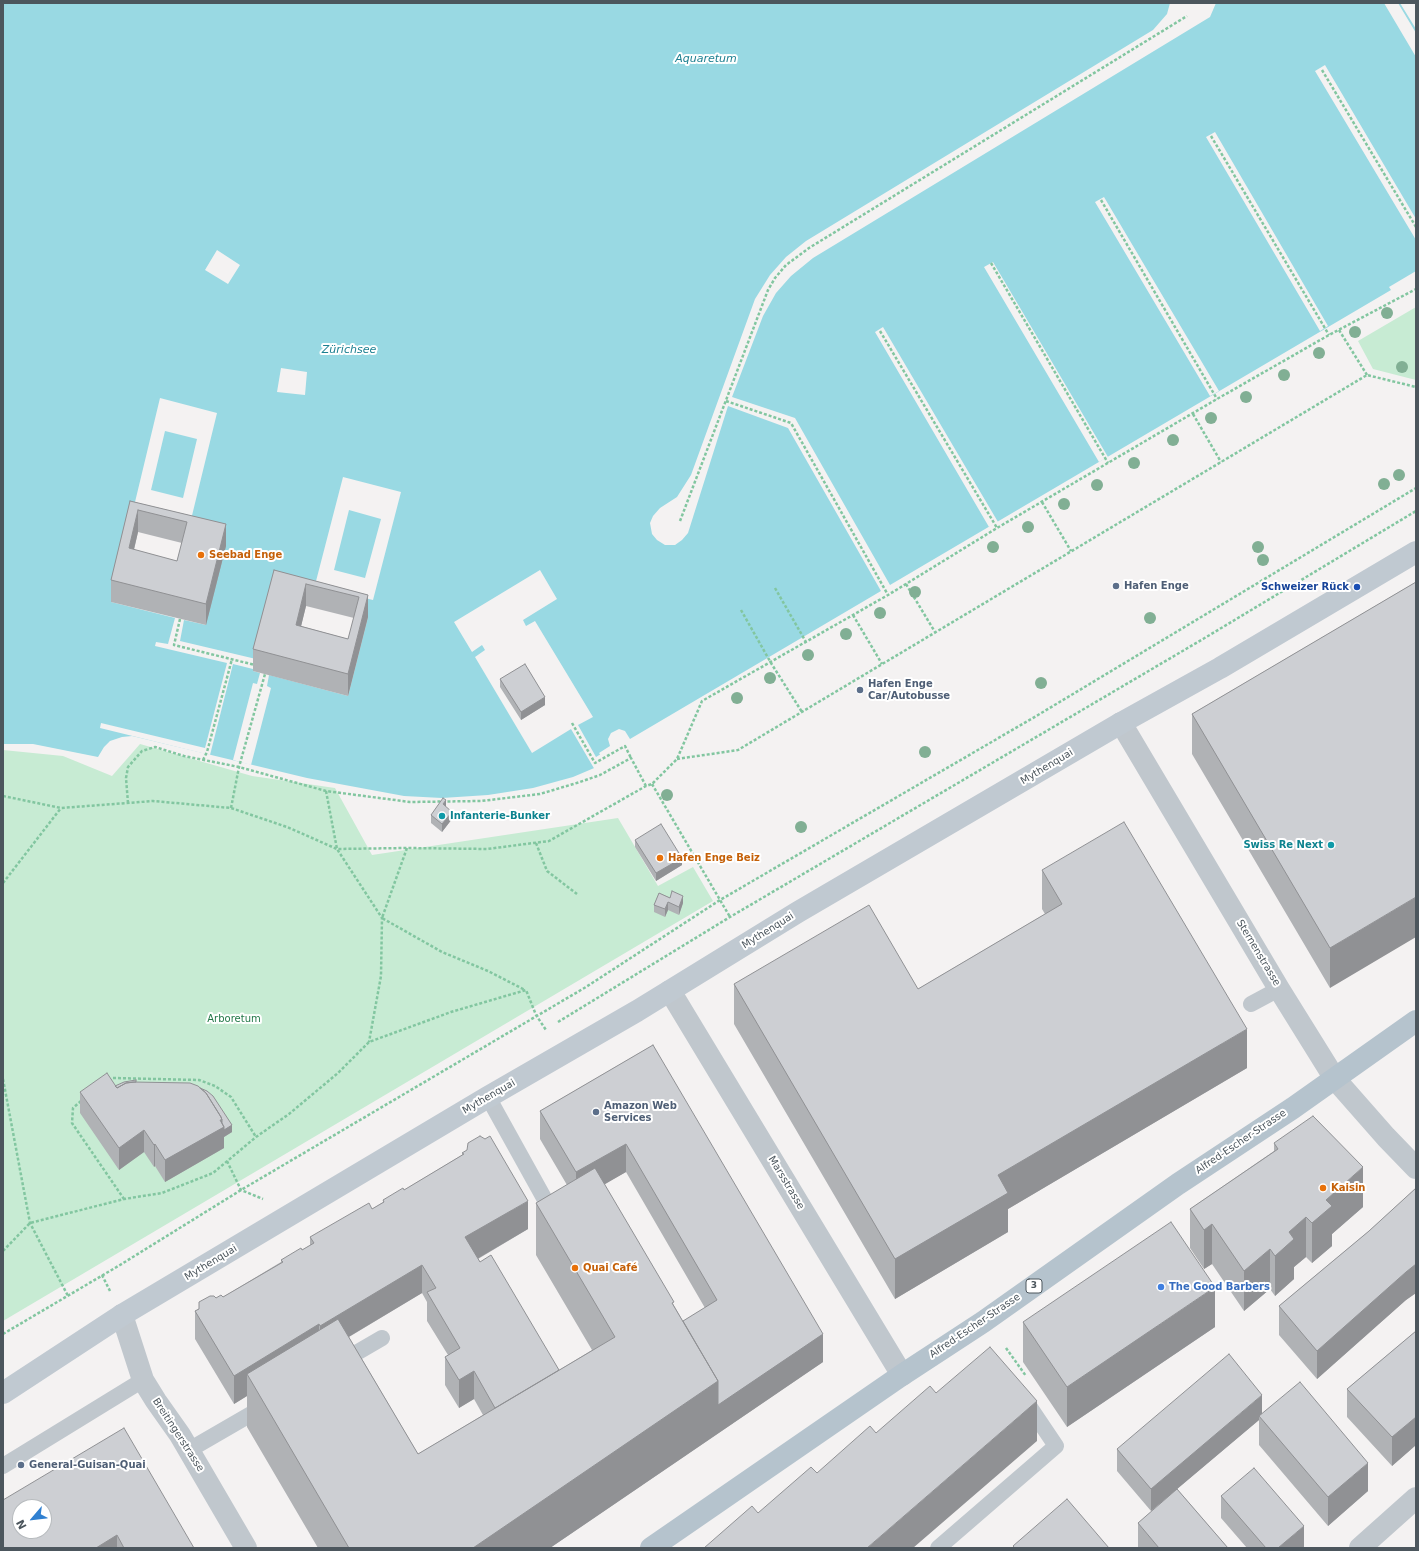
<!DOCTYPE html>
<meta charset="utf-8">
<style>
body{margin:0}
#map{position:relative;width:1419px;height:1551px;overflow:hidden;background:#f4f2f2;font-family:"DejaVu Sans",sans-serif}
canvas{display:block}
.frame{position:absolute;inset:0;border:4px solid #4c565d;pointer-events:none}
.north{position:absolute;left:12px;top:1499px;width:40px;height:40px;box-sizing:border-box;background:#fff;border:1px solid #b7bbbe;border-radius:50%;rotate:242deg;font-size:11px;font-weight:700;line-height:16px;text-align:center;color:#4c565d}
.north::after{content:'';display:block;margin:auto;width:14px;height:18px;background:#3080d1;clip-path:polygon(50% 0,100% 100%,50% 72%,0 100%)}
</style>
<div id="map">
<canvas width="1419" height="1551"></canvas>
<div class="frame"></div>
<div class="north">N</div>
</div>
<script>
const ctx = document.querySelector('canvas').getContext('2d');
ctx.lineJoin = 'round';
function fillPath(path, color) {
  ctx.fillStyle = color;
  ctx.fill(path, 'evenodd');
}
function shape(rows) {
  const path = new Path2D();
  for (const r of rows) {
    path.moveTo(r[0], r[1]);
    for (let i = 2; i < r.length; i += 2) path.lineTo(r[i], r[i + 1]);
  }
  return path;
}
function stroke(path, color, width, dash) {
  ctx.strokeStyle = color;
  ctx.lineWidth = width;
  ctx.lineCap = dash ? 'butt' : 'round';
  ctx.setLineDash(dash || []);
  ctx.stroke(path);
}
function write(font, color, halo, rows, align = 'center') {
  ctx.font = font + ' "DejaVu Sans",sans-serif';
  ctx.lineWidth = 4;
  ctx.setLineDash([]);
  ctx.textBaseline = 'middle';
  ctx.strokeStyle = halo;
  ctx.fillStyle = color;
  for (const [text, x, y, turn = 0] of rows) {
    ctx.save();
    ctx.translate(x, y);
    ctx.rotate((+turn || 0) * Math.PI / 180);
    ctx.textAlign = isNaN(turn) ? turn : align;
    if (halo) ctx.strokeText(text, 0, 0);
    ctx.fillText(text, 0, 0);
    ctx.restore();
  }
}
const green = shape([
 [1416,307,1416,380,1373,369,1358,341],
 [140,744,252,776,335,788,372,855,618,818,658,886,693,867,713,901,3,1321,3,750,63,756,112,776]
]);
const water = shape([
 [3,3,1170,3,1167,14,1153,30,806,241,786,257,770,275,755,299,691,475,677,497,660,508,653,516,650,523,652,534,657,540,665,545,675,545,682,540,688,533,728,406,788,428,881,591,630,739,625,731,619,729,611,733,608,739,610,746,599,753,606,763,573,777,533,788,488,795,442,798,404,796,307,778,132,736,122,737,110,741,104,747,98,757,33,744,3,744],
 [1216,3,1400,3,1416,29,1416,271,1389,287,1391,290,890,585,795,418,732,397,763,316,776,293,791,276,813,258,1210,17]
]);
const pier = shape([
 [1384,3,1398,3,1416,33,1416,57],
 [1325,65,1416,219,1416,240,1315,71],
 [1215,132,1328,326,1320,331,1206,137],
 [1104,197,1219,391,1210,396,1095,202],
 [217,250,240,265,228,284,205,270],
 [993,262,1108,457,1099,462,984,267],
 [883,327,998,522,989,527,875,332],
 [281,368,307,372,305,395,277,392],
 [160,398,217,413,187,536,206,625,184,620,180,641,256,659,315,585,343,477,401,492,373,600,352,595,348,611,368,617,348,696,269,675,267,686,271,688,251,765,233,760,253,683,257,684,260,673,253,671,253,669,233,664,210,755,100,728,101,723,205,748,227,663,155,646,156,642,168,644,175,618,111,602],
 [165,431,197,439,183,498,151,490],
 [349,510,381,519,365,578,334,570],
 [540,570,557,599,523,620,526,626,535,621,593,717,578,725,596,757,606,751,602,753,608,763,595,770,571,729,532,753,475,657,485,650,482,645,472,652,454,622]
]);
const path = shape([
 [1322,70,1416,227],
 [1211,136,1329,335],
 [1101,200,1217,399],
 [991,263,1108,463],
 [1339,330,1367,375],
 [880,331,997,528],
 [726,401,791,423,888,595],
 [1193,414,1221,462],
 [1042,502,1071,551],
 [680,521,768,290,775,278,786,265,809,248,1187,16],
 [906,584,935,632],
 [775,588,806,642],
 [741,610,771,663,802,712],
 [853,615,882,664],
 [180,619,174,645,255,665],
 [572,723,595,763,625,746,631,758],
 [677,759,738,750,1367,375,1416,387],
 [203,760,207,752,232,659],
 [652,784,730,917],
 [326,791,337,849,382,918,381,976,369,1042],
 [3,796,61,808,153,801,231,808,287,827,337,849,407,848,487,849,549,841,646,786,652,784,677,759,702,701,888,595,997,528,1217,399,1329,335,1416,289],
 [128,803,126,778,128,767,142,751,155,747,184,756,239,767,326,791,410,802,481,801,540,794,580,782,600,775,631,758,646,786],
 [231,808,239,767,265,674],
 [536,843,547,871,577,894],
 [407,848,382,918,442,952,488,971,525,990],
 [3,883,61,808],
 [558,1022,730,917,1203,639,1416,511],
 [3,1079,30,1223,68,1296],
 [109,1081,113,1078,199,1080,215,1086,231,1097,256,1137],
 [81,1101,73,1108,72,1123,124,1199],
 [227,1161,241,1190,263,1199],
 [3,1251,30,1223,124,1199,162,1193,213,1173,256,1137,289,1114,338,1073,369,1042,451,1012,526,990,536,1015,546,1030],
 [102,1275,110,1291],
 [3,1334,120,1265,241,1190,586,987,720,900,1038,715,1416,488],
 [1006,1348,1026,1376]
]);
const lane = shape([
 [1251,1004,1279,989],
 [488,1097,554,1216],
 [339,1363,382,1338],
 [189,1450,265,1406],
 [3,1466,143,1380],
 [938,1548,1056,1446,1025,1400]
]);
const street = shape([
 [1121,723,1279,989,1335,1079,1386,1137,1416,1168],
 [670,991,902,1375],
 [122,1315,143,1380,156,1401,180,1435,246,1548],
 [1360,1548,1416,1498]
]);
const secondary = shape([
 [3,1393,122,1315,488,1097,637,1011,798,912,1121,723,1220,668,1416,552]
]);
const primary = shape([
 [651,1548,902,1375,983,1322,1178,1184,1293,1108,1416,1021]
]);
const trees = [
 [1387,313],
 [1355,332],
 [1319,353],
 [1402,367],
 [1284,375],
 [1246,397],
 [1211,418],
 [1173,440],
 [1134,463],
 [1399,475],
 [1384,484],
 [1097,485],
 [1064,504],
 [1028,527],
 [993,547],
 [1258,547],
 [1263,560],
 [915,592],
 [880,613],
 [1150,618],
 [846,634],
 [808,655],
 [770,678],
 [1041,683],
 [737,698],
 [925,752],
 [667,795],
 [801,827]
];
const wall = shape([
 [130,501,226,524,226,546,206,625,111,602,111,580],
 [138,532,182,543,177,561,134,550],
 [274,570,368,595,368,617,348,696,253,671,253,649],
 [306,606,354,618,348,639,301,626],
 [1416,582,1330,988,1192,754,1192,714],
 [500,679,545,705,521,720,500,687],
 [446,807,452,819,442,832,431,823,431,815],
 [635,840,682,865,656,881,635,847],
 [1042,870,1247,1068,1008,1209,1008,1232,895,1299,734,1024,734,984,918,989,1045,914,1042,909],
 [659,893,683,903,679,915,668,910,665,917,654,912,654,905],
 [653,1045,823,1362,550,1548,318,1548,247,1427,247,1396,234,1404,195,1339,195,1311,216,1298,223,1297,281,1262,281,1260,302,1250,310,1245,310,1237,372,1209,383,1202,383,1200,404,1190,462,1155,462,1153,528,1229,478,1259,559,1370,592,1350,536,1255,536,1203,567,1185,540,1139,540,1111],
 [626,1172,705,1308,683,1321,604,1184],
 [422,1293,427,1302,427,1321,448,1355,445,1357,445,1385,459,1408,474,1399,483,1415,418,1454,349,1337],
 [136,1082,232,1132,224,1137,224,1148,165,1182,155,1166,154,1167,144,1152,119,1170,80,1113,80,1092],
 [1274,1143,1363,1207,1332,1234,1332,1246,1312,1263,1306,1257,1294,1267,1294,1279,1275,1296,1270,1289,1244,1311,1212,1264,1204,1269,1190,1248,1190,1209,1274,1151],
 [1416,1188,1416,1293,1406,1300,1317,1379,1279,1335,1279,1306,1369,1231],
 [1023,1322,1215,1327,1067,1427,1023,1362],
 [1416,1331,1416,1445,1392,1466,1347,1417,1347,1389],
 [1262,1413,1368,1491,1328,1526,1259,1445,1259,1420,1177,1489,1228,1548,1138,1548,1138,1523,1177,1490,1151,1511,1117,1471,1117,1449],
 [1221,1496,1304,1548,1247,1548,1221,1518],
 [3,1500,194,1548,3,1548]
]);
const shadedWall = shape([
 [138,510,138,532,129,570,129,548],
 [226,524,226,546,206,625,206,604],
 [306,584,306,606,296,647,296,625],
 [368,595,368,617,348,696,348,674],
 [545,697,545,705,521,720,521,712],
 [446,800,446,807,443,804],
 [452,812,452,819,442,832,442,824],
 [682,858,682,865,656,881,656,873],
 [683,896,683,903,679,915,679,907],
 [1416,897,1416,937,1330,988,1330,948],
 [668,902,668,910,665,917,665,909],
 [1247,1029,1247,1068,1008,1209,1008,1232,895,1299,895,1259,998,1175],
 [222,1120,224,1127,232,1125,232,1132,224,1137,224,1148,165,1182,165,1160],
 [144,1130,144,1152,119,1170,119,1148],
 [155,1144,155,1166,154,1167,154,1145],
 [626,1144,626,1172,576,1201,576,1172],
 [1363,1167,1363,1207,1332,1234,1332,1246,1312,1263,1312,1223,1326,1200],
 [528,1201,528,1229,465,1266,465,1237],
 [1306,1217,1306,1257,1294,1267,1294,1279,1275,1296,1275,1256,1289,1232],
 [1212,1224,1212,1264,1204,1269,1204,1230],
 [1270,1249,1270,1289,1244,1311,1244,1271],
 [1416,1264,1416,1293,1406,1300,1317,1379,1317,1351,1406,1272],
 [422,1265,422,1293,320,1354,320,1326],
 [1215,1287,1215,1327,1067,1427,1067,1387],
 [319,1324,319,1353,247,1374,247,1396,234,1404,234,1376],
 [823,1334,823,1362,550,1548,473,1548,718,1381],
 [474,1371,474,1399,459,1408,459,1380],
 [1262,1395,1262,1417,1259,1416,1259,1420,1151,1511,1151,1489],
 [1037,1401,1037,1441,913,1548,867,1548],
 [1416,1417,1416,1445,1392,1466,1392,1437],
 [1368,1463,1368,1491,1328,1526,1328,1497],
 [1304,1526,1304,1548,1278,1548],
 [117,1535,117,1548,96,1548]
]);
const building = shape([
 [130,501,226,524,206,604,111,580,130,501],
 [138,510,187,522,177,561,129,548,138,510],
 [274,570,368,595,348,674,253,649,274,570],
 [306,584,359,597,348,639,296,625,306,584],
 [1416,582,1416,897,1330,948,1192,714,1416,582],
 [525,664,545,697,521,712,500,679,525,664],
 [443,798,446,800,443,804,452,812,442,824,431,815,443,798],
 [1124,822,1247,1029,998,1175,1008,1193,895,1259,734,984,869,905,918,989,1062,904,1042,870,1124,822],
 [661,824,682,858,656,873,635,840,661,824],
 [672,891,683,896,679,907,668,902,665,909,654,905,659,893,670,898,672,891],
 [653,1045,823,1334,718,1405,718,1381,683,1321,717,1300,626,1144,576,1172,540,1111,653,1045],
 [107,1073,117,1088,126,1083,133,1082,190,1083,198,1086,206,1093,221,1117,222,1120,220,1120,224,1127,165,1160,155,1144,154,1145,144,1130,119,1148,80,1092,107,1073],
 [136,1080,136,1082,126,1083,117,1088,115,1086,124,1082,136,1080],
 [200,1088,207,1091,213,1096,232,1125,224,1130,224,1127,222,1123,222,1120,221,1117,206,1093,200,1088],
 [1313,1116,1363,1167,1326,1200,1332,1206,1312,1223,1306,1217,1289,1232,1294,1239,1275,1256,1270,1249,1244,1271,1212,1224,1204,1230,1190,1209,1278,1149,1274,1143,1313,1116],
 [480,1136,485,1139,490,1136,528,1201,465,1237,480,1262,491,1255,559,1370,495,1408,474,1371,459,1380,445,1357,460,1348,427,1292,436,1288,422,1265,320,1326,319,1324,234,1376,195,1311,199,1309,199,1302,210,1296,214,1296,216,1298,221,1295,223,1297,283,1262,281,1260,301,1248,302,1250,314,1243,310,1237,369,1203,372,1209,384,1202,383,1200,403,1188,404,1190,464,1154,462,1153,467,1150,468,1143,480,1136],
 [595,1168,674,1302,672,1303,718,1381,473,1548,349,1548,247,1374,338,1319,418,1454,615,1337,536,1203,595,1168],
 [1416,1188,1416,1264,1406,1272,1317,1351,1279,1306,1369,1231,1416,1188],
 [1171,1222,1215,1287,1067,1387,1023,1322,1171,1222],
 [1416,1331,1416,1417,1392,1437,1347,1389,1416,1331],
 [990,1347,1037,1401,867,1548,704,1548,752,1506,758,1513,811,1467,817,1473,870,1426,876,1433,930,1386,936,1393,990,1347],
 [1229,1354,1262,1395,1151,1489,1117,1449,1229,1354],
 [1300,1382,1368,1463,1328,1497,1259,1416,1300,1382],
 [124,1428,194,1548,124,1548,117,1535,96,1548,3,1548,3,1500,124,1428],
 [20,1507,44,1507,44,1531,20,1531,20,1507],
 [1254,1468,1304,1526,1278,1548,1266,1548,1221,1496,1254,1468],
 [1177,1489,1228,1548,1159,1548,1138,1523,1177,1489],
 [1067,1499,1109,1548,1015,1548,1013,1546,1067,1499]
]);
const markers = [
 [201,555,4,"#e8710a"],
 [1116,586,4,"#5c6f8a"],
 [1357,587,4,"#1a4fb4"],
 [860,690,4,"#5c6f8a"],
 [442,816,4,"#0f9aa8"],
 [1331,845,4,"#0f9aa8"],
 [660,858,4,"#e8710a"],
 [596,1112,4,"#5c6f8a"],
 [1323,1188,4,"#e8710a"],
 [575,1268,4,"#e8710a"],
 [1161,1287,4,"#3f7fe0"],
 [21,1465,4,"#5c6f8a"]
];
const shields = [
 [1034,1286,16]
];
const shieldNames = [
 ["3",1034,1286]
];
const foodNames = [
 ["Seebad Enge",209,555],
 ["Hafen Enge Beiz",668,858],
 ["Kaisin",1331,1188],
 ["Quai Café",583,1268]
];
const serviceNames = [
 ["Hafen Enge",1124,586],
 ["Hafen Enge",868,684],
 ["Car/Autobusse",868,696],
 ["Amazon Web",604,1106],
 ["Services",604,1118],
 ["General-Guisan-Quai",29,1465]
];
const transitNames = [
 ["Schweizer Rück",1349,587]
];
const streetNames = [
 ["Mythenquai",1047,767,-31],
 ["Mythenquai",768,931,-32],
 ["Sternenstrasse",1258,953,59],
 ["Mythenquai",489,1097,-30],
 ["Alfred-Escher-Strasse",1241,1142,-34],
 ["Marsstrasse",786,1183,59],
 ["Mythenquai",211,1263,-31],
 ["Alfred-Escher-Strasse",975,1326,-34],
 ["Breitingerstrasse",178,1435,57]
];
const cultureNames = [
 ["Infanterie-Bunker",450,816],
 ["Swiss Re Next",1323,845,"right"]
];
const parkNames = [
 ["Arboretum",234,1019]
];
const shopNames = [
 ["The Good Barbers",1169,1287]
];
const waterNames = [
 ["Aquaretum",706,59],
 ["Zürichsee",349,350]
];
fillPath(green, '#c7ebd3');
fillPath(water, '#99d9e3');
fillPath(pier, '#f4f2f2');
stroke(path, '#82c6a0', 2.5, [3, 2]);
stroke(lane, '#c0c7cd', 16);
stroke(street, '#c0c7cd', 22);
stroke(secondary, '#c0c9d1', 22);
stroke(primary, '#b5c3cd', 22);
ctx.fillStyle = '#81af94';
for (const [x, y] of trees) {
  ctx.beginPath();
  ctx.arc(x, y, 6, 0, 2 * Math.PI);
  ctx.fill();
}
fillPath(wall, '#b0b2b5');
fillPath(shadedWall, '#909194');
fillPath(building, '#cdcfd3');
stroke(building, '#909194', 1);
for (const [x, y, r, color] of markers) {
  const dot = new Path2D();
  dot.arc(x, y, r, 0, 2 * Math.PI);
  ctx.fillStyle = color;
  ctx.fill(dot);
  stroke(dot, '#fff', 1.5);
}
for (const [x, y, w] of shields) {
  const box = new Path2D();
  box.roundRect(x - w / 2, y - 7, w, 14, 3);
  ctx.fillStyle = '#fff';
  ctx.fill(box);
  stroke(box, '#4c565d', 1);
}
write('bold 9px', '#4c565d', null, shieldNames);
write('bold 10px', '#c56008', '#fff', foodNames, 'left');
write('bold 10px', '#4e5e75', '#fff', serviceNames, 'left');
write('bold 10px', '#164399', '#fff', transitNames, 'right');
write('10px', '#4c565d', '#fff', streetNames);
write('bold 10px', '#0d838f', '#fff', cultureNames, 'left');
write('10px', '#237848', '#fff', parkNames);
write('bold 10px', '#366cbe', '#fff', shopNames, 'left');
write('italic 11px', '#1d8091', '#fff', waterNames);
</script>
